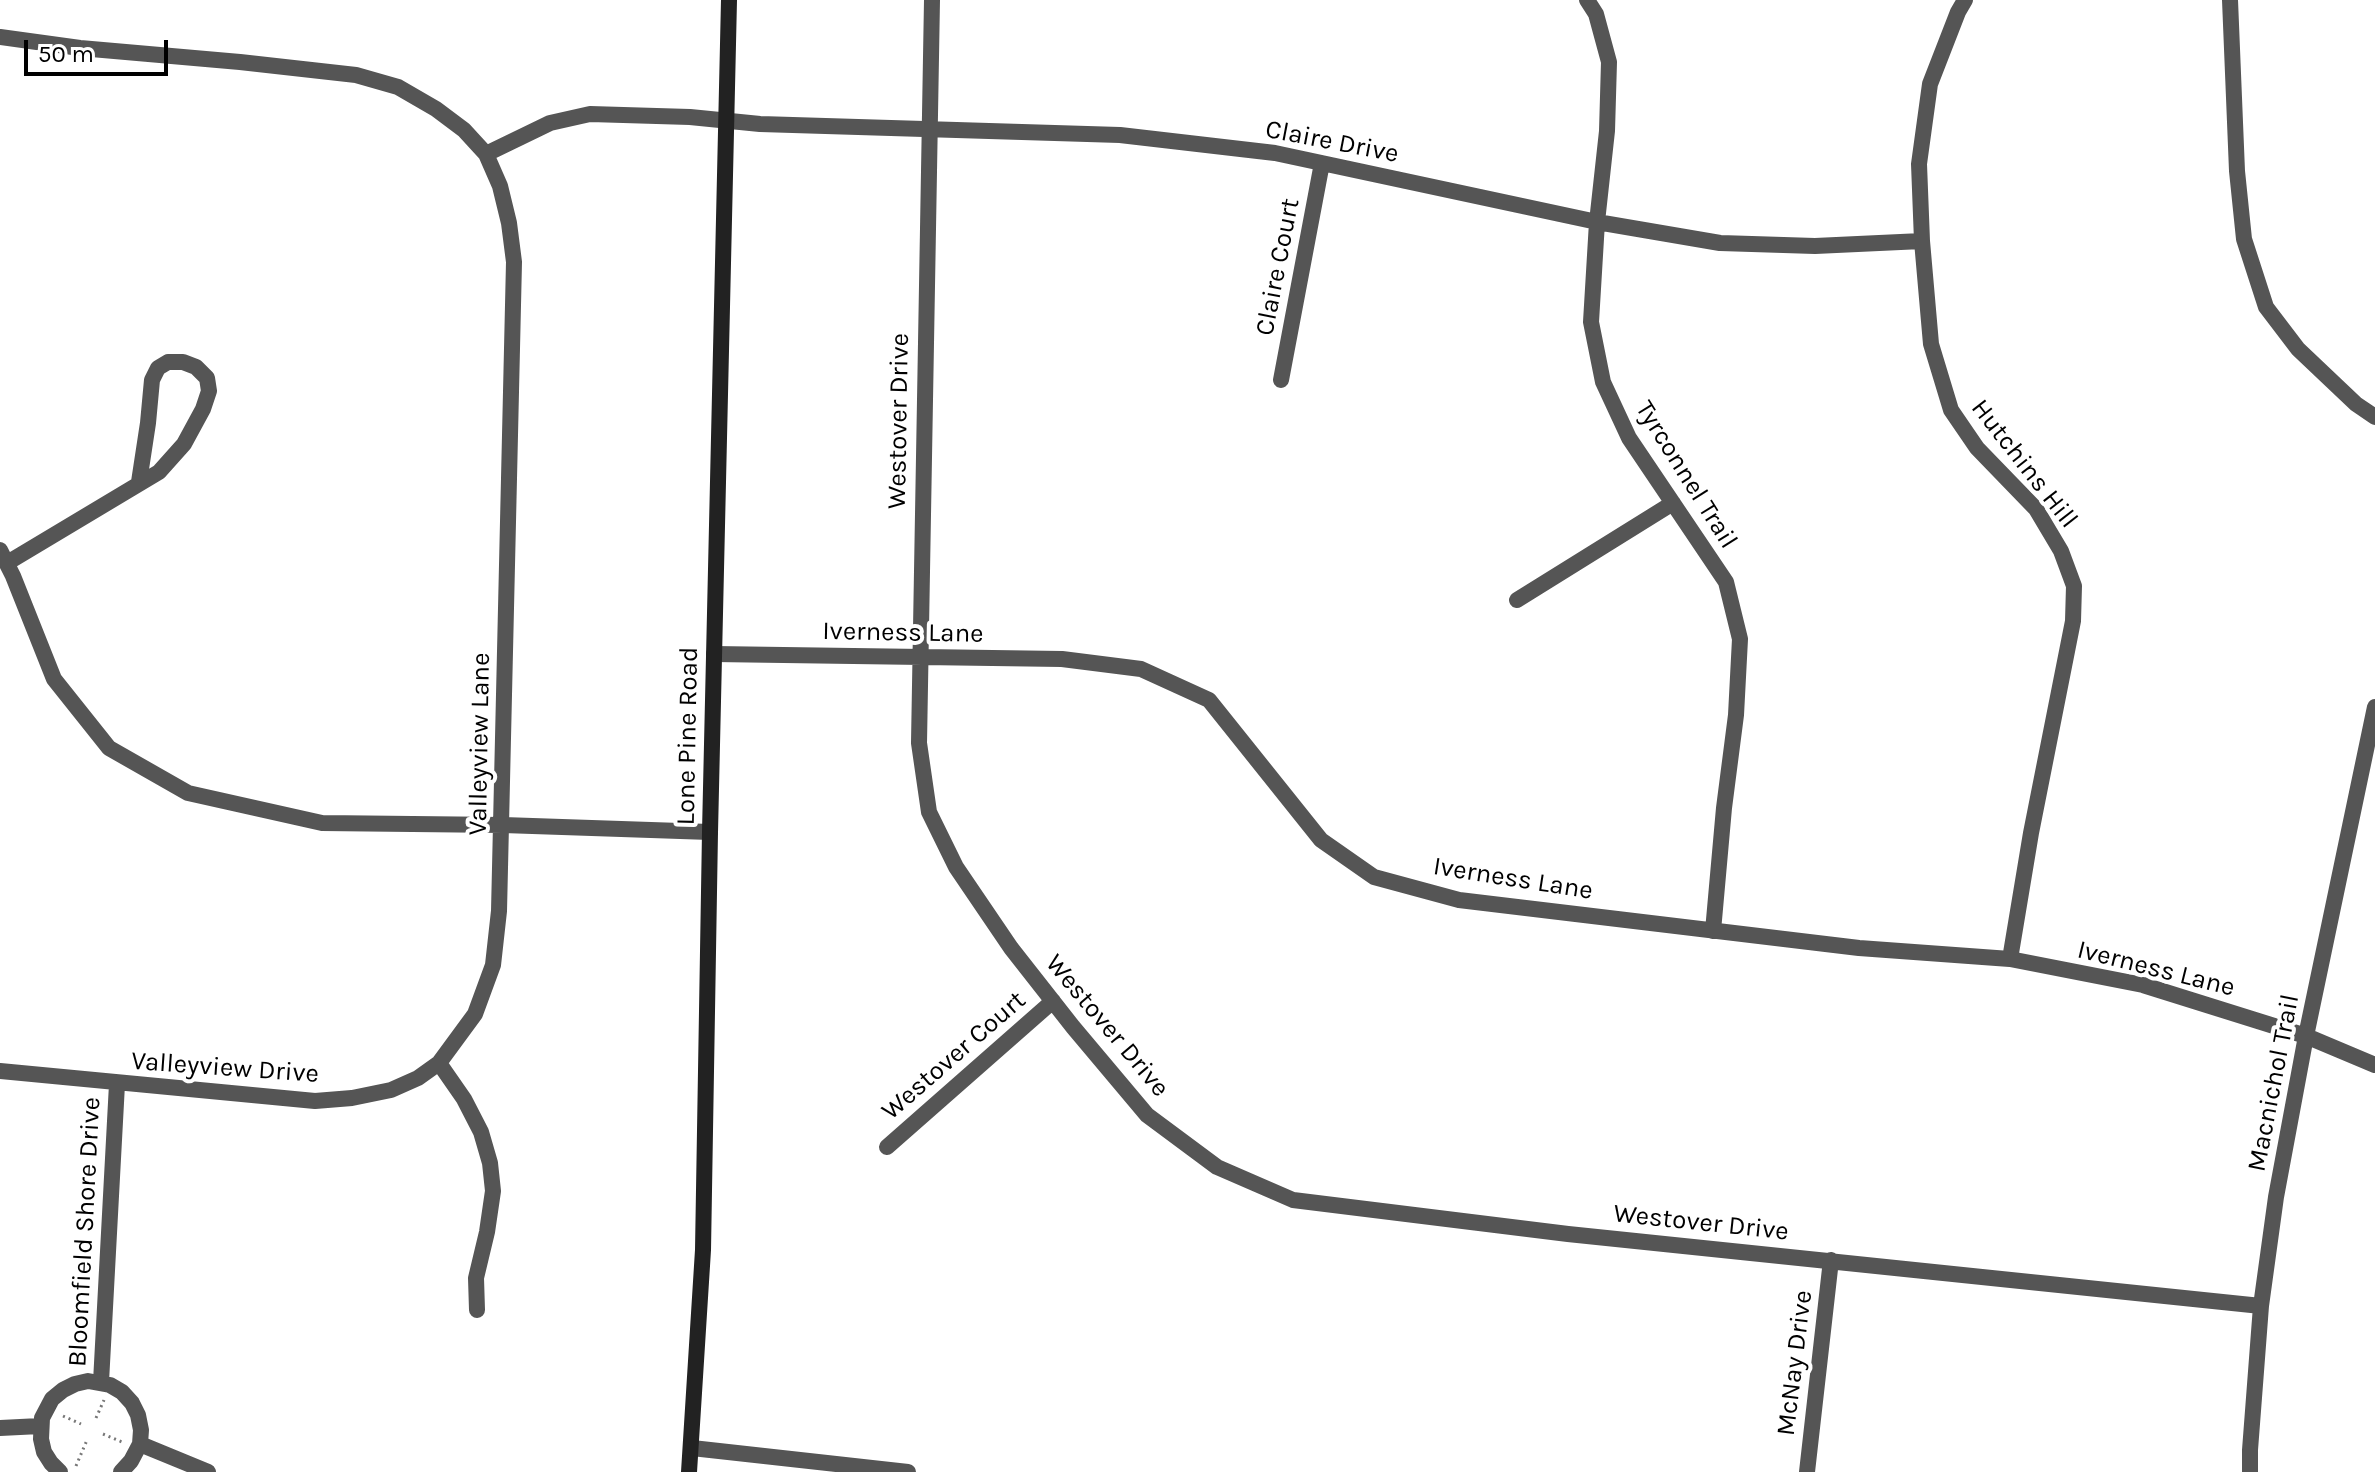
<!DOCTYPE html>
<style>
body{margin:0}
#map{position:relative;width:2375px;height:1472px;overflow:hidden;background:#fff;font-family:Karla,sans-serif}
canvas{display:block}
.scale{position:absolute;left:24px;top:40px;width:144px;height:36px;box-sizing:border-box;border:4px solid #000;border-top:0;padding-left:10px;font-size:24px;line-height:28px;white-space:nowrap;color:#000;-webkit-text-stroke:6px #fff;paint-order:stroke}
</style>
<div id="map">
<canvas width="2375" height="1472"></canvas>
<div class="scale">50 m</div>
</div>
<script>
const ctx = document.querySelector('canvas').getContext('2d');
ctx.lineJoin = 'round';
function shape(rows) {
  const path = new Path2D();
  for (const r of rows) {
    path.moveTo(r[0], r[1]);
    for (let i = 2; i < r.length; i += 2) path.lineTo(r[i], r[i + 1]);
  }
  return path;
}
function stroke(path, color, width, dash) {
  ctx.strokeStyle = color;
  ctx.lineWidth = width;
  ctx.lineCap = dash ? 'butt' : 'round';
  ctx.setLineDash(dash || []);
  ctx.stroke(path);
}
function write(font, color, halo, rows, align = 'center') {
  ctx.font = font + ' Karla,sans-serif';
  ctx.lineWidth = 8;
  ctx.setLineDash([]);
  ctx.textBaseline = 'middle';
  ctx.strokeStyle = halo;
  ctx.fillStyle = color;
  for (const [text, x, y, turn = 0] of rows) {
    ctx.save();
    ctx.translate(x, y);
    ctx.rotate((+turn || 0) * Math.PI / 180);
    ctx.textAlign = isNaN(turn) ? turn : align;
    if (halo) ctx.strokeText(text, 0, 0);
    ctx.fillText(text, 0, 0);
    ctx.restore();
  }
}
const path = shape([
 [63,1416,81,1424],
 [96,1418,104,1400],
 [103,1434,122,1442],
 [76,1466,87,1440]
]);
const street = shape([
 [932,0,919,743,929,812,956,867,1011,948,1073,1027,1147,1115,1217,1167,1293,1200,1568,1234,2261,1306],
 [1587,0,1596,14,1609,62,1607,131,1597,222,1591,322,1603,382,1629,438,1726,582,1740,639,1736,715,1724,808,1713,931],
 [1965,0,1958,12,1930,84,1919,164,1922,241,1931,344,1951,410,1977,448,2036,509,2061,551,2074,586,2073,621,2031,833,2010,959],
 [2230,0,2237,171,2244,239,2266,307,2298,349,2356,404,2375,417],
 [0,37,80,48,240,62,356,75,398,87,436,109,464,130,486,154,500,186,509,223,514,262,499,911,493,965,475,1014,439,1063,464,1099,481,1132,490,1163,493,1191,487,1232,476,1278,477,1310],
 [486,154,550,123,590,114,690,117,760,124,1120,135,1275,153,1597,222,1720,243,1815,246,1922,241],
 [1281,380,1322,163],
 [0,550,13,576,54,679,109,748,188,793,322,823,503,825,710,832],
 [7,563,159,472,184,444,203,409,209,391,207,378,196,367,183,362,168,362,158,368,152,380,148,423,139,482],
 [1517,600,1673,503],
 [714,654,1062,659,1141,669,1209,700,1321,840,1374,877,1459,900,1859,948,2010,959,2143,985,2306,1036,2375,1065],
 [0,1071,315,1101,352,1098,391,1090,418,1078,439,1063],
 [887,1147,1053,1001],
 [101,1382,117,1084],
 [0,1428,40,1426],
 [140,1444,208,1472],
 [692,1448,908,1472],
 [60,1472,51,1463,44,1452,41,1439,42,1418,52,1399,63,1390,75,1384,88,1381,110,1385,122,1392,132,1403,138,1415,141,1430,140,1444,131,1461,121,1472],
 [1807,1472,1831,1260],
 [2250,1472,2250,1450,2261,1306,2276,1197,2306,1036,2375,707]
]);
const secondary = shape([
 [689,1472,703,1250,710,832,729,0]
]);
const streetNames = [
 ["Claire Drive",1332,142,11],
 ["Claire Court",1278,267,-79],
 ["Westover Drive",899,421,-89],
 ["Hutchins Hill",2024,464,52],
 ["Tyrconnel Trail",1686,475,58],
 ["Iverness Lane",903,633,1],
 ["Lone Pine Road",688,736,-89],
 ["Valleyview Lane",480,744,-89],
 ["Iverness Lane",1513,879,9],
 ["Iverness Lane",2156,969,14],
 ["Westover Drive",1107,1026,50],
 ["Westover Court",954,1056,-41],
 ["Valleyview Drive",225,1068,4],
 ["Macnichol Trail",2274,1083,-79],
 ["Westover Drive",1701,1223,6],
 ["Bloomfield Shore Drive",85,1232,-87],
 ["McNay Drive",1795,1363,-83]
];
stroke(path, '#777', 3, [2, 4]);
stroke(street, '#555', 16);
stroke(secondary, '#222', 16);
write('26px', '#000', '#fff', streetNames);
</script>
